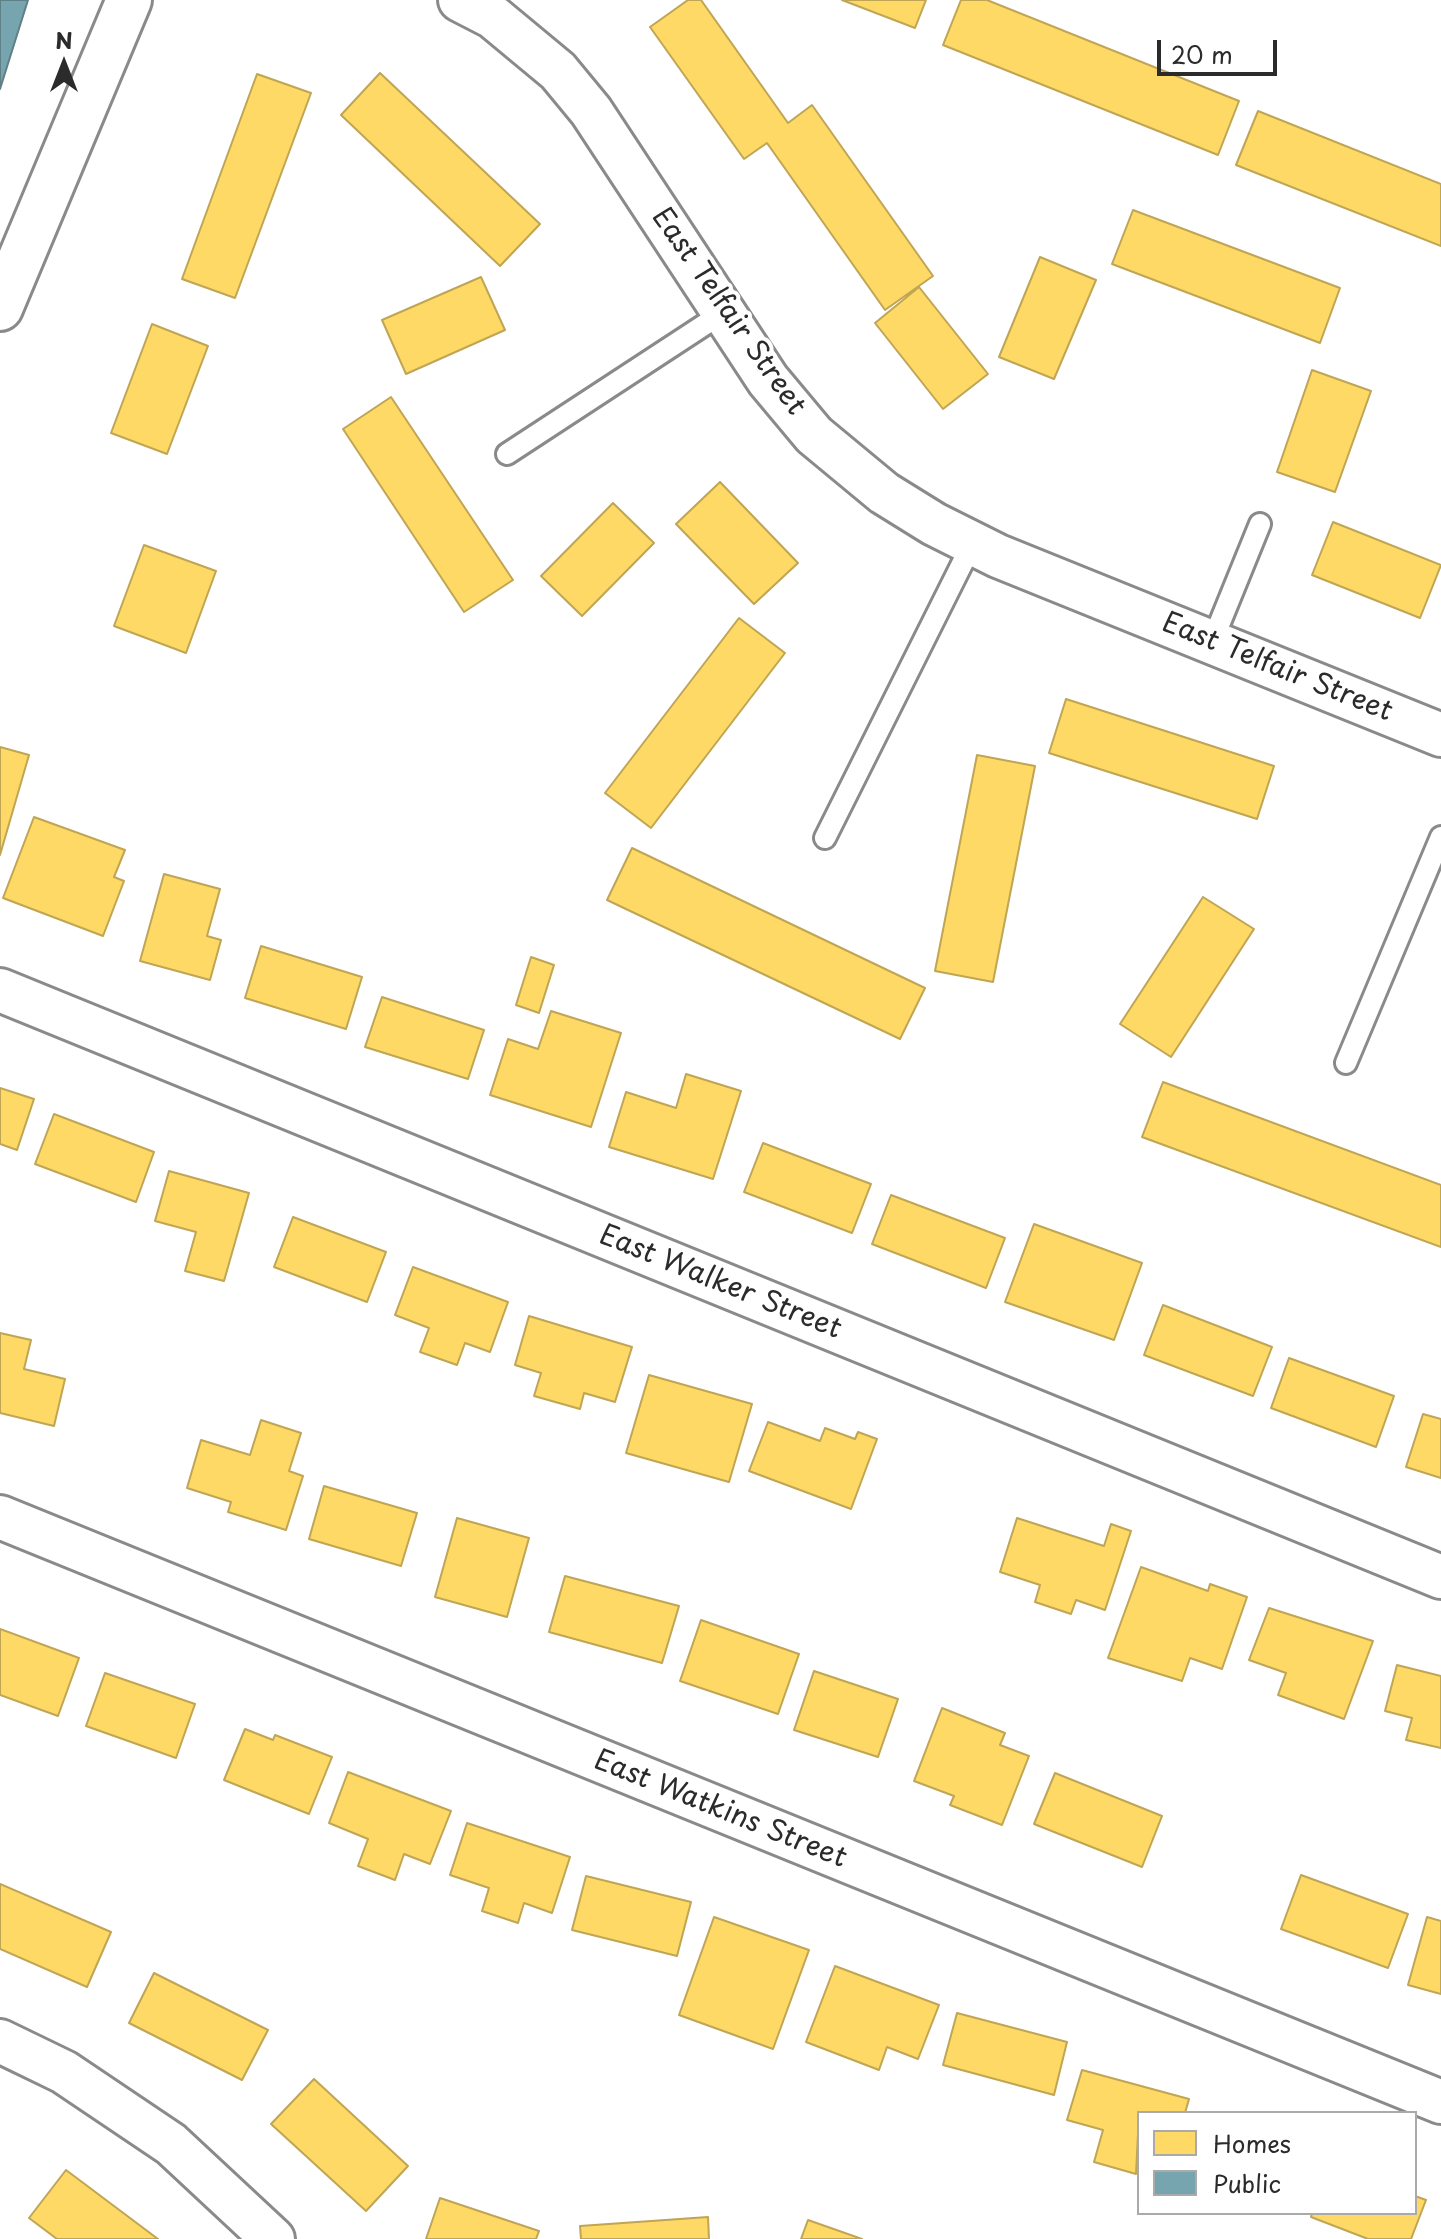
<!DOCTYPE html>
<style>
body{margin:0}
#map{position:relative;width:1441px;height:2239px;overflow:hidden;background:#fff;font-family:"Playpen Sans",sans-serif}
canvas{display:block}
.legend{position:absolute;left:1137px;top:2111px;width:280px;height:104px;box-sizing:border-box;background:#fff;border:2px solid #aaa;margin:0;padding:10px 14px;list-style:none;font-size:24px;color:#2b2b2b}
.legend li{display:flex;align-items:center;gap:16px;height:40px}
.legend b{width:40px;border:2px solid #aaa}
.north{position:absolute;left:24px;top:24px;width:80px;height:80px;-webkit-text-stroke:6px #fff;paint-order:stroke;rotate:0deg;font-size:22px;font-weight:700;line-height:32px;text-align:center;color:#2b2b2b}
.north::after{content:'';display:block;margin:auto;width:28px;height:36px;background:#2b2b2b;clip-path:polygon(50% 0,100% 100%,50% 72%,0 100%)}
.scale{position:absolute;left:1157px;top:40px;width:120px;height:36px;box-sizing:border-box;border:4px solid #2b2b2b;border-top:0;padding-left:10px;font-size:24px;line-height:28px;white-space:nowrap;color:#2b2b2b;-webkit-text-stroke:6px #fff;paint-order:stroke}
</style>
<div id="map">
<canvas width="1441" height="2239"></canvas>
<ul class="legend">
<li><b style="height:22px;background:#ffd966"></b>Homes</li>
<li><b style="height:22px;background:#76a5af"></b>Public</li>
</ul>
<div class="north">N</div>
<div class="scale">20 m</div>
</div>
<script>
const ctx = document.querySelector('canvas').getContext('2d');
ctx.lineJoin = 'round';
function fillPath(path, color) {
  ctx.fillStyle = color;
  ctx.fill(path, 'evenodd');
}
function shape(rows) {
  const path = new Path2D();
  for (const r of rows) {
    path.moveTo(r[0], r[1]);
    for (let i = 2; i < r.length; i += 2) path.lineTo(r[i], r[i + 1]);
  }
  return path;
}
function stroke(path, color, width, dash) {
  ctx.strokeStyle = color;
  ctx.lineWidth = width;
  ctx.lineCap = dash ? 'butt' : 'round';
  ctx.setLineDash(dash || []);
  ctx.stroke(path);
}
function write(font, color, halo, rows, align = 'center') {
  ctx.font = font + ' "Playpen Sans",sans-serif';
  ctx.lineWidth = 8;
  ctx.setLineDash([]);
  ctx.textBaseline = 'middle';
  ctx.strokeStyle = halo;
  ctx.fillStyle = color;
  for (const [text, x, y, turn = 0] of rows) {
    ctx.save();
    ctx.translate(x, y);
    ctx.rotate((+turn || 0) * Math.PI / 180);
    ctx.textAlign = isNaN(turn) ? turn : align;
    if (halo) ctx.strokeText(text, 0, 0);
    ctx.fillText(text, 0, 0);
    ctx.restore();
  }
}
const homes = shape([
 [688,0,701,0,788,123,812,105,933,276,885,310,767,143,744,159,650,27,688,0],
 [842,0,926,0,915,28,842,0],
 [961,0,987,0,1239,101,1218,155,943,45,961,0],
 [380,73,540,224,500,266,341,115,380,73],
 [257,74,311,93,235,298,182,279,257,74],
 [1258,111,1441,184,1441,246,1236,165,1258,111],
 [1133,210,1340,288,1320,343,1112,264,1133,210],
 [1040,257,1096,280,1054,379,999,357,1040,257],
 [481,277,505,330,406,374,382,320,481,277],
 [919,287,988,374,943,409,875,323,919,287],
 [152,324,208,346,167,454,111,433,152,324],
 [1312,370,1371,391,1335,492,1277,472,1312,370],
 [391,397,513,580,464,612,343,429,391,397],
 [720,482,798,563,754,604,676,524,720,482],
 [613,503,654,543,582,616,541,576,613,503],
 [1333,522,1441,565,1420,618,1312,575,1333,522],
 [144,545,216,571,186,653,114,626,144,545],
 [739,618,785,653,651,828,605,793,739,618],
 [1066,699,1274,766,1257,819,1049,753,1066,699],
 [0,747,29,755,0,855,0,747],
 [977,755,1035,766,993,982,935,971,977,755],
 [34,817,125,850,114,877,124,881,103,936,3,898,34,817],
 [632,848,925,988,900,1039,607,900,632,848],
 [164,874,220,889,207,936,221,940,210,980,140,961,164,874],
 [1203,897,1254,929,1171,1057,1120,1024,1203,897],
 [261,946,362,977,346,1029,245,998,261,946],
 [531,957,554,965,539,1013,516,1005,531,957],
 [382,997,484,1030,468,1079,365,1047,382,997],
 [551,1011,621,1033,591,1127,490,1095,508,1039,538,1049,551,1011],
 [686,1074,741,1091,713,1179,609,1147,626,1092,676,1108,686,1074],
 [1163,1082,1441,1185,1441,1247,1142,1137,1163,1082],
 [0,1088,34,1099,17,1150,0,1144,0,1088],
 [54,1114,154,1152,136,1202,35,1164,54,1114],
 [763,1143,871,1184,852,1233,744,1192,763,1143],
 [169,1171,249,1193,224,1281,185,1271,196,1232,155,1221,169,1171],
 [891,1195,1005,1238,986,1288,872,1244,891,1195],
 [293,1217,386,1252,367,1302,274,1267,293,1217],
 [1034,1224,1142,1263,1114,1340,1005,1302,1034,1224],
 [413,1267,508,1302,490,1352,465,1343,457,1365,420,1352,429,1328,395,1315,413,1267],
 [1163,1305,1272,1347,1253,1396,1144,1355,1163,1305],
 [529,1316,632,1347,615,1402,584,1393,580,1409,534,1396,541,1373,515,1365,529,1316],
 [0,1333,31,1340,24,1369,65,1379,54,1426,0,1413,0,1333],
 [1289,1358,1394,1396,1376,1447,1271,1408,1289,1358],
 [649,1375,752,1404,729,1482,626,1453,649,1375],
 [1423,1414,1441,1419,1441,1478,1406,1467,1423,1414],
 [261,1420,301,1433,289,1471,303,1476,286,1530,228,1512,231,1502,187,1488,201,1440,250,1455,261,1420],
 [768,1422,820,1441,825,1428,855,1439,858,1432,877,1439,851,1509,749,1471,768,1422],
 [324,1486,417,1513,401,1566,309,1539,324,1486],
 [457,1518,529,1538,507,1617,435,1597,457,1518],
 [1017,1518,1104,1546,1111,1524,1131,1531,1105,1610,1076,1600,1071,1614,1035,1602,1040,1585,1000,1572,1017,1518],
 [1141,1567,1208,1591,1210,1584,1247,1597,1222,1669,1190,1658,1182,1681,1108,1658,1141,1567],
 [565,1576,679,1606,662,1663,549,1632,565,1576],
 [1269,1608,1373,1641,1344,1719,1278,1695,1286,1673,1249,1660,1269,1608],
 [701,1620,799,1654,778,1714,680,1681,701,1620],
 [0,1629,79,1658,58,1716,0,1695,0,1629],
 [1397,1665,1441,1676,1441,1748,1406,1740,1412,1718,1385,1711,1397,1665],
 [814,1671,898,1699,878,1757,794,1730,814,1671],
 [105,1673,195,1704,176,1758,86,1726,105,1673],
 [942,1708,1005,1733,1000,1745,1029,1756,1002,1825,950,1805,954,1796,914,1781,942,1708],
 [245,1729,273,1740,275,1735,332,1757,309,1814,224,1780,245,1729],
 [348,1772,451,1811,430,1864,404,1854,395,1880,358,1866,368,1839,329,1823,348,1772],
 [1055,1773,1162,1816,1142,1867,1034,1824,1055,1773],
 [467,1823,570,1857,552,1913,524,1903,518,1923,482,1911,489,1888,450,1875,467,1823],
 [1301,1875,1408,1914,1388,1968,1281,1929,1301,1875],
 [586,1876,691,1902,677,1956,572,1930,586,1876],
 [0,1884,111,1932,87,1987,0,1949,0,1884],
 [714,1917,809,1950,773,2049,679,2015,714,1917],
 [1427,1917,1441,1921,1441,1994,1408,1985,1427,1917],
 [835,1966,939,2005,918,2059,887,2047,879,2070,806,2042,835,1966],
 [154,1973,268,2030,242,2080,129,2023,154,1973],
 [957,2013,1067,2042,1054,2095,943,2065,957,2013],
 [1082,2070,1189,2099,1185,2113,1139,2113,1136,2174,1094,2162,1103,2130,1067,2120,1082,2070],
 [314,2079,408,2166,366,2211,271,2124,314,2079],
 [66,2170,158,2239,57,2239,29,2218,66,2170],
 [1415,2196,1426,2200,1411,2239,1368,2239,1311,2217,1312,2213,1415,2213,1415,2196],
 [440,2198,539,2231,536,2239,426,2239,440,2198],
 [708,2217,709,2239,581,2239,580,2226,708,2217],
 [808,2220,862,2239,801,2239,808,2220]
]);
const public = shape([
 [0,0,28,0,0,89,0,0]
]);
const service = shape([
 [507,454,724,312],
 [1212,642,1260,524],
 [825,838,972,544],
 [1346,1063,1441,837]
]);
const minor = shape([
 [460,0,493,17,558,71,591,111,768,380,814,435,884,493,934,524,998,556,1441,735],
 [0,990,1441,1577],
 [0,1517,1441,2102],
 [0,2041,64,2072,171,2144,273,2239]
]);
const secondary = shape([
 [0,308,129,0]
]);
const streetNames = [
 ["East Telfair Street",728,312,55],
 ["East Telfair Street",1277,668,22],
 ["East Walker Street",720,1283,22],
 ["East Watkins Street",720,1810,22]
];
fillPath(homes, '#ffd966');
stroke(homes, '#bfa554', 2);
fillPath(public, '#76a5af');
stroke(public, '#608087', 2);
stroke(service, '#8a8a8a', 26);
stroke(minor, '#8a8a8a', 48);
stroke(secondary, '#8a8a8a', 50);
stroke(service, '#fff', 20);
stroke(minor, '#fff', 42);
stroke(secondary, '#fff', 44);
write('28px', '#2b2b2b', '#fff', streetNames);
</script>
